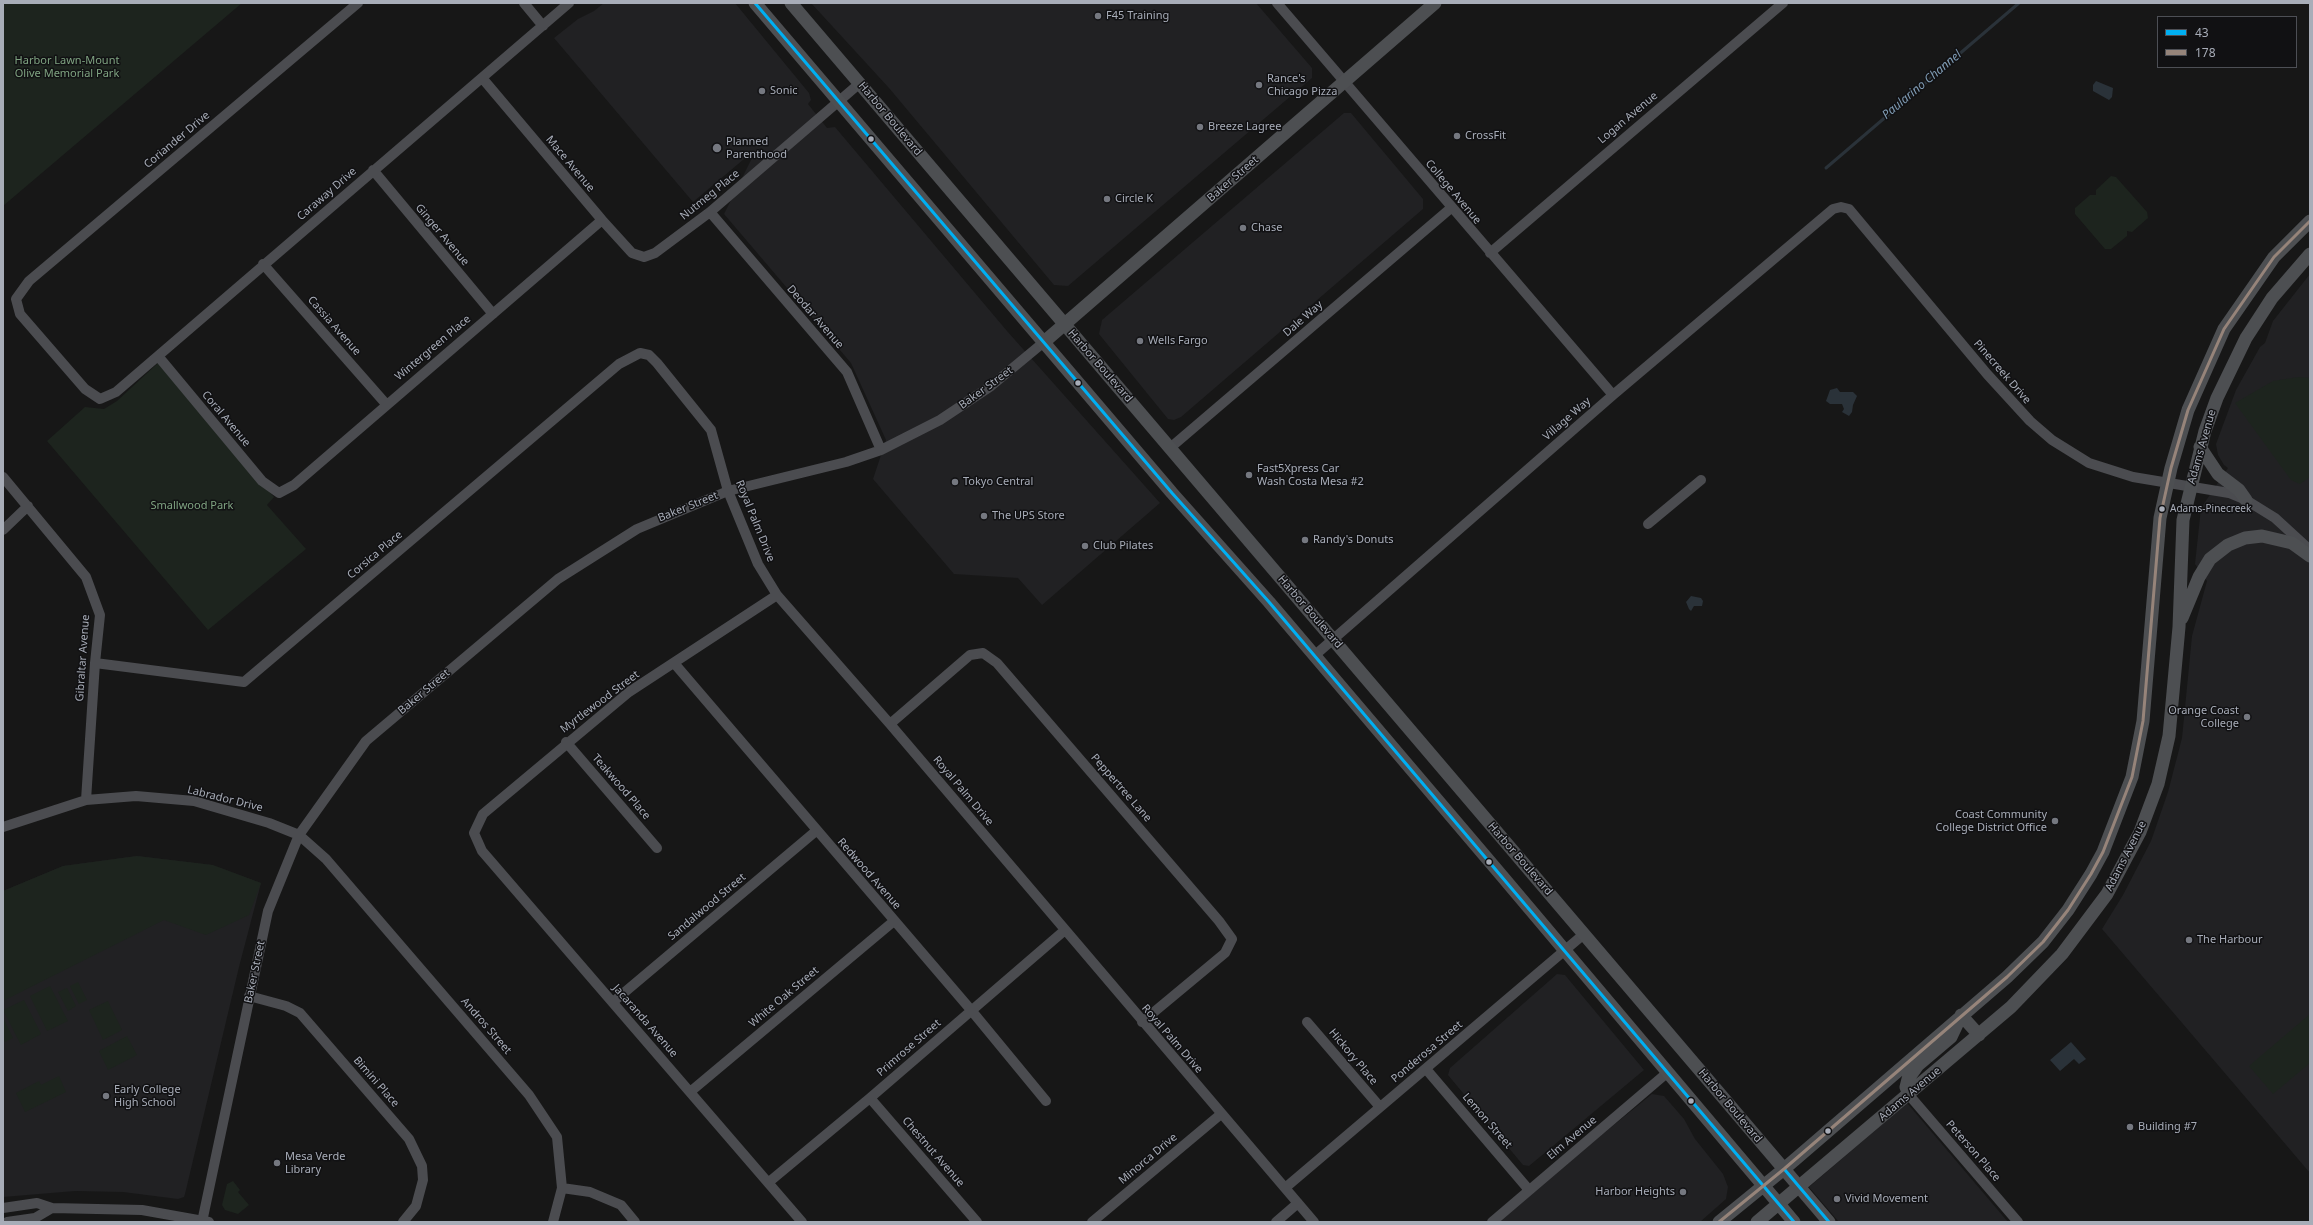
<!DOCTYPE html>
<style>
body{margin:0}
#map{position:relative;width:2313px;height:1225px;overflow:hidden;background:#171717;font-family:"Noto Sans",sans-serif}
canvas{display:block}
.frame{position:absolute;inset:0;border:4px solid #a8adb8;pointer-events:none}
.legend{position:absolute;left:2157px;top:16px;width:140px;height:52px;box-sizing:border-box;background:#111113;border:1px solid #4d4f55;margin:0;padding:5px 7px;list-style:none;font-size:12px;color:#a8adb8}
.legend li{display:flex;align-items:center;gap:8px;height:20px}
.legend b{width:20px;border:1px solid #4d4f55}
</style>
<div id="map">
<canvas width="2313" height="1225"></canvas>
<div class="frame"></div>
<ul class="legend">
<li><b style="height:5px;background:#00aff2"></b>43</li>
<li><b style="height:5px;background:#96847a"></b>178</li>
</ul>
</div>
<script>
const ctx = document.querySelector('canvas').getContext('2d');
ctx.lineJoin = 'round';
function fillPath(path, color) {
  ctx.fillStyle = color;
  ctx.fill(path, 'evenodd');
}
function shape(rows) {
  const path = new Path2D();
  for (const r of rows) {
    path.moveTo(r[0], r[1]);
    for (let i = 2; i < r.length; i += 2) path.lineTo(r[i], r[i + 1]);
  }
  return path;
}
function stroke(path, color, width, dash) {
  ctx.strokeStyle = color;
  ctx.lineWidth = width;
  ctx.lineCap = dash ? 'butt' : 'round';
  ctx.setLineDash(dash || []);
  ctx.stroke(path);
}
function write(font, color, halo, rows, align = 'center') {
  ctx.font = font + ' "Noto Sans",sans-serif';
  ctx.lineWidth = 3;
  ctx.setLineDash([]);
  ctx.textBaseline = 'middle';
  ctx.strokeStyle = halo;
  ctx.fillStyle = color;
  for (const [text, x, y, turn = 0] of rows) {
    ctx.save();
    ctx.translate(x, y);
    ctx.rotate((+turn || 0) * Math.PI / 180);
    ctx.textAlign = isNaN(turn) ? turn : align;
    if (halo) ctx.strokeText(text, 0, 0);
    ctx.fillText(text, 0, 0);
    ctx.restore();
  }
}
const built = shape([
 [604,3,735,3,809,93,811,100,808,104,827,128,835,127,1007,331,1160,503,1042,605,1018,578,954,574,873,479,886,440,851,363,724,214,753,156,750,154,693,202,554,38,578,19,594,11],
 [811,3,1256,3,1312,68,1312,78,1068,286,1054,285,889,88],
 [1344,113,1351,113,1423,199,1423,209,1181,417,1174,420,1168,419,1099,334,1102,320],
 [2310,274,2310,1173,2102,929,2123,895,2151,841,2168,792,2182,738,2192,636,2207,581,2195,564,2201,508,2228,468,2224,465,2218,455,2216,444,2236,390,2260,347,2265,343,2273,321],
 [137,856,212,865,261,883,239,967,185,1194,184,1197,178,1199,123,1192,75,1191,3,1197,3,891,63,866],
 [1557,974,1565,975,1644,1070,1529,1166,1523,1165,1448,1075,1450,1068],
 [1652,1094,1664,1096,1684,1119,1695,1139,1723,1174,1728,1187,1726,1199,1700,1222,1498,1222,1536,1188],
 [1907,1103,2008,1222,1839,1222,1809,1187]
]);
const green = shape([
 [3,3,242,3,3,206],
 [2111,176,2116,177,2147,212,2148,218,2132,232,2127,231,2127,236,2111,249,2105,249,2075,214,2075,208,2090,195,2096,195,2096,190],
 [158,363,274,497,267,505,306,549,208,630,47,441,85,407,104,409,117,401],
 [2299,377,2310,378,2310,477,2300,484,2291,480,2235,403,2273,381],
 [137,856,213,865,261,883,249,915,206,935,164,920,3,1001,3,891,63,866],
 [78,982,87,1000,79,1004,70,986],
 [50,986,68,1021,47,1031,30,996],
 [67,988,76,1006,68,1011,58,992],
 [24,1000,41,1034,21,1045,3,1010],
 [108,1001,122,1030,103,1040,89,1010],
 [2310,1014,2310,1063,2273,1094,2249,1066],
 [4,1020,13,1038,5,1042,3,1039],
 [127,1036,137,1055,108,1070,99,1051],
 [59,1076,66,1092,25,1112,16,1093,39,1081,41,1085],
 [233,1181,240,1190,238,1192,249,1205,238,1214,225,1210,222,1205,227,1184]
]);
const water = shape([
 [2096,81,2113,88,2112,97,2109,100,2093,91,2093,85],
 [1837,388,1840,392,1853,392,1857,396,1853,405,1852,412,1849,416,1842,412,1844,409,1842,404,1830,404,1826,401,1830,390],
 [1691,596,1701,598,1703,601,1702,606,1694,606,1691,611,1689,609,1686,602],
 [2071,1042,2086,1059,2079,1064,2074,1059,2060,1071,2050,1060]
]);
const stream = shape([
 [1826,168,2019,3]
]);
const minor = shape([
 [358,3,29,281,16,299,20,314,85,389,100,399,116,392,569,3],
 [524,3,543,26],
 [1277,3,1613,395],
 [483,79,602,220,632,253,644,257,655,253,710,212,860,83],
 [373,170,493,314],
 [710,212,847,372,881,450],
 [1490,253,1783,3],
 [263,264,386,404],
 [158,356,262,481,279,493,294,485,602,220],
 [1170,448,1451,208],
 [3,477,86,577,100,615,95,663,86,800],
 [1648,524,1701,480],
 [3,530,28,506],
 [777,595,629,692,483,814,474,833,482,851,802,1222],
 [1314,656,1613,395,1833,209,1841,207,1849,209,1987,374,2030,421,2052,440,2089,463,2133,477,2229,493,2246,500,2275,518,2310,550],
 [95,663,244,682,619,364,640,353,649,355,657,363,711,430,728,491,758,564,777,595,890,724,1314,1222],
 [674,663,971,1010,1046,1101],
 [890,724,970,655,983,653,997,663,1219,921,1232,939,1225,953,1142,1022],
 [566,742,657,848],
 [3,827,86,800,136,796,194,801,269,823,299,835,326,859,529,1095,557,1137,562,1188,590,1192,621,1205,635,1222],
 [249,996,286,1006,300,1013,409,1139,422,1166,423,1180,416,1206,403,1222],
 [613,1002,816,831],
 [1307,1022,1380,1107],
 [1426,1069,1529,1190],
 [690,1092,894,921],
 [1909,1095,2018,1222],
 [870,1098,977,1222],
 [769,1182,870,1098,1065,930],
 [1285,1188,1584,934],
 [3,1208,37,1203,52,1208,142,1210,209,1222],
 [7,1222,35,1218,52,1208],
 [202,1222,268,911,299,835,366,741,558,579,637,529,728,491,846,462,881,450,940,420,991,386,1044,342],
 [553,1222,562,1188],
 [1092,1222,1221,1114],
 [1276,1222,1298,1203],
 [1492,1222,1668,1072]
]);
const major = shape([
 [755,3,1172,493,1269,602,1502,876,1794,1222],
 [791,3,1829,1222],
 [1044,342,1435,3],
 [2200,447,2218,474,2239,490,2246,500],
 [2182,618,2199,577,2210,559,2228,545,2245,538,2262,536,2292,543,2310,556],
 [1961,1015,1979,1035],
 [1909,1095,1906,1087,1908,1079,1918,1065,1951,1037,1960,1018],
 [1719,1222,1784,1169,2007,977,2043,942,2068,910,2091,874,2103,852,2132,777,2143,721,2160,518,2171,468,2188,410,2224,329,2274,257,2310,221],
 [1757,1222,2011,1007,2062,954,2107,894,2140,832,2158,784,2169,736,2179,627,2183,520,2205,431,2217,398,2246,338,2272,298,2310,254]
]);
const bus1 = shape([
 [755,3,1172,493,1269,602,1794,1222],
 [1785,1170,1829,1222]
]);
const bus2 = shape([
 [1719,1222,1784,1169,2007,977,2043,942,2068,910,2091,874,2103,852,2132,777,2143,721,2160,518,2171,468,2188,410,2224,329,2274,257,2310,221]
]);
const markers = [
 [1098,16,4,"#757880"],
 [1259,85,4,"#757880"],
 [762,91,4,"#757880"],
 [1200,127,4,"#757880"],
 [1457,136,4,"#757880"],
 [871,139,3.5,"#a8adb8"],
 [717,148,5,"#757880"],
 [1107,199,4,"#757880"],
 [1243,228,4,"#757880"],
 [1140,341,4,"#757880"],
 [1078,383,3.5,"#a8adb8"],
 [1249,475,4,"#757880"],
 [955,482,4,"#757880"],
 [2162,509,3.5,"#a8adb8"],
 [984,516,4,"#757880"],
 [1305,540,4,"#757880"],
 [1085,546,4,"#757880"],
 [2247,717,4,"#757880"],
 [2055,821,4,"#757880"],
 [1489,862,3.5,"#a8adb8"],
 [2189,940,4,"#757880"],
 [106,1096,4,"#757880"],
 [1691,1101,3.5,"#a8adb8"],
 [2130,1127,4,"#757880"],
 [1828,1131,3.5,"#a8adb8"],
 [277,1163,4,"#757880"],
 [1683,1192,4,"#757880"],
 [1837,1199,4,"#757880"]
];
const busNames = [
 ["Adams-Pinecreek",2170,509]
];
const poiNames = [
 ["F45 Training",1106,16],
 ["Rance's",1267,79],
 ["Chicago Pizza",1267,92],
 ["Sonic",770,91],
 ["Breeze Lagree",1208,127],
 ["CrossFit",1465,136],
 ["Planned",726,142],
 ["Parenthood",726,155],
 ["Circle K",1115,199],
 ["Chase",1251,228],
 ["Wells Fargo",1148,341],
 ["Fast5Xpress Car",1257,469],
 ["Wash Costa Mesa #2",1257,482],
 ["Tokyo Central",963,482],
 ["The UPS Store",992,516],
 ["Randy's Donuts",1313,540],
 ["Club Pilates",1093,546],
 ["Orange Coast",2239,711,"right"],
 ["College",2239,724,"right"],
 ["Coast Community",2047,815,"right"],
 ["College District Office",2047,828,"right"],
 ["The Harbour",2197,940],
 ["Early College",114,1090],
 ["High School",114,1103],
 ["Building #7",2138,1127],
 ["Mesa Verde",285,1157],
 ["Library",285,1170],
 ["Harbor Heights",1675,1192,"right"],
 ["Vivid Movement",1845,1199]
];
const parkNames = [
 ["Harbor Lawn-Mount",67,61],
 ["Olive Memorial Park",67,74],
 ["Smallwood Park",192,506]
];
const streetNames = [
 ["Logan Avenue",1628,118,-40],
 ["Harbor Boulevard",890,119,50],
 ["Coriander Drive",177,140,-40],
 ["Mace Avenue",570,164,50],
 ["Baker Street",1233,179,-41],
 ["College Avenue",1453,192,50],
 ["Caraway Drive",327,194,-41],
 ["Nutmeg Place",710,195,-39],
 ["Ginger Avenue",442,235,50],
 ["Deodar Avenue",815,317,49],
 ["Dale Way",1303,319,-41],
 ["Cassia Avenue",334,326,49],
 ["Wintergreen Place",433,348,-40],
 ["Harbor Boulevard",1100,366,49],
 ["Pinecreek Drive",2002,372,49],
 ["Baker Street",986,388,-36],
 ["Coral Avenue",226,419,50],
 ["Village Way",1567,419,-41],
 ["Adams Avenue",2202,447,-74],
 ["Baker Street",688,507,-22],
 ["Royal Palm Drive",755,521,68],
 ["Corsica Place",375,555,-40],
 ["Harbor Boulevard",1310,612,49],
 ["Gibraltar Avenue",83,658,-86],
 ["Baker Street",424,692,-40],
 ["Myrtlewood Street",600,702,-37],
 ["Teakwood Place",621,787,49],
 ["Peppertree Lane",1121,788,49],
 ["Royal Palm Drive",963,791,50],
 ["Labrador Drive",225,799,14],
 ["Adams Avenue",2126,856,-63],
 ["Harbor Boulevard",1520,859,49],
 ["Redwood Avenue",869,874,49],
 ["Sandalwood Street",707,907,-40],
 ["Baker Street",255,972,-78],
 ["White Oak Street",784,997,-40],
 ["Jacaranda Avenue",645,1021,49],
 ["Andros Street",486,1026,49],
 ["Royal Palm Drive",1172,1039,49],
 ["Primrose Street",909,1048,-41],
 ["Ponderosa Street",1427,1052,-40],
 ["Hickory Place",1353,1057,50],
 ["Bimini Place",376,1082,49],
 ["Adams Avenue",1910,1094,-40],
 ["Harbor Boulevard",1730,1106,50],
 ["Lemon Street",1487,1121,49],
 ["Elm Avenue",1572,1138,-40],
 ["Peterson Place",1973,1151,49],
 ["Chestnut Avenue",933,1152,49],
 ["Minorca Drive",1148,1159,-40]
];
const waterNames = [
 ["Paularino Channel",1922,85,-40]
];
fillPath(built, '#212123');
fillPath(green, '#1d241e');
fillPath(water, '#2a3239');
stroke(stream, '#2a3239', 3);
stroke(minor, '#4b4c50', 10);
stroke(major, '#4d4f52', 13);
stroke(bus1, '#00aff2', 3);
stroke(bus2, '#96847a', 3);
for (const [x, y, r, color] of markers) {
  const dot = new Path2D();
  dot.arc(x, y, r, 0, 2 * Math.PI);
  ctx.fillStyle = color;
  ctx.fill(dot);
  stroke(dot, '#111113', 1.5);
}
write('10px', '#a8adb8', '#111113', busNames, 'left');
write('11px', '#a8adb8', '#111113', poiNames, 'left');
write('11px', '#7fa381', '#111113', parkNames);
write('11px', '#a8adb8', '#111113', streetNames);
write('italic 12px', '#7f9bb3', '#111113', waterNames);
</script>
